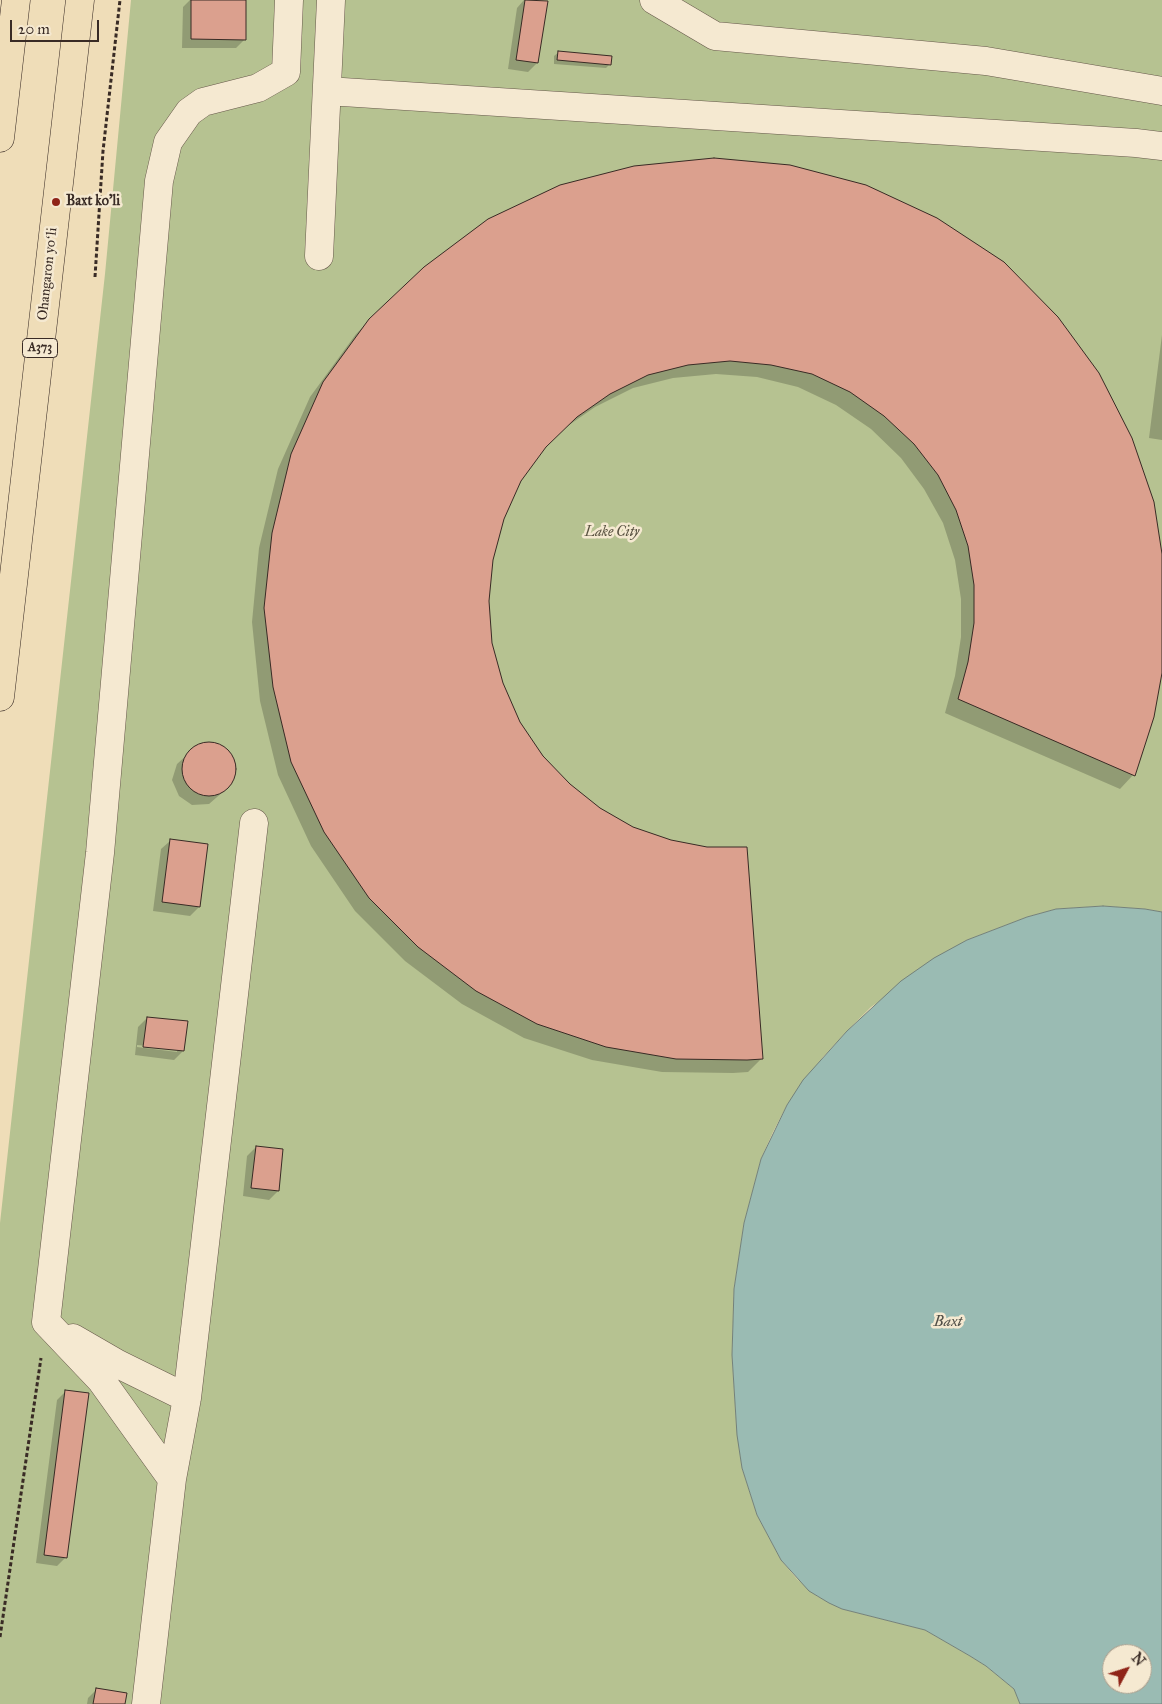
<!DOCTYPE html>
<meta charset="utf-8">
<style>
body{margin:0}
#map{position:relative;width:1162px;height:1704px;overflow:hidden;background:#efddb8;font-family:"IM FELL Great Primer",serif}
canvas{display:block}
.north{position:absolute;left:1102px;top:1644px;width:50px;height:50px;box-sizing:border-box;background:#f5e9d1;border:1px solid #aa9d8c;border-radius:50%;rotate:50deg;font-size:14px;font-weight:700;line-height:20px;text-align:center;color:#392b25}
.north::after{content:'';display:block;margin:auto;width:18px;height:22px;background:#8f2418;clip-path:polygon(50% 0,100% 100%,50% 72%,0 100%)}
.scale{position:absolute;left:10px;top:20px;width:89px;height:22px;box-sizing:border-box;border:2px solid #392b25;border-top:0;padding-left:6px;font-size:15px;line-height:18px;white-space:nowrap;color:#392b25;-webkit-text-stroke:4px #f5e9d1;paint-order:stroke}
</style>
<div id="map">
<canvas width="1162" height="1704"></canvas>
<div class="north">N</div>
<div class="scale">20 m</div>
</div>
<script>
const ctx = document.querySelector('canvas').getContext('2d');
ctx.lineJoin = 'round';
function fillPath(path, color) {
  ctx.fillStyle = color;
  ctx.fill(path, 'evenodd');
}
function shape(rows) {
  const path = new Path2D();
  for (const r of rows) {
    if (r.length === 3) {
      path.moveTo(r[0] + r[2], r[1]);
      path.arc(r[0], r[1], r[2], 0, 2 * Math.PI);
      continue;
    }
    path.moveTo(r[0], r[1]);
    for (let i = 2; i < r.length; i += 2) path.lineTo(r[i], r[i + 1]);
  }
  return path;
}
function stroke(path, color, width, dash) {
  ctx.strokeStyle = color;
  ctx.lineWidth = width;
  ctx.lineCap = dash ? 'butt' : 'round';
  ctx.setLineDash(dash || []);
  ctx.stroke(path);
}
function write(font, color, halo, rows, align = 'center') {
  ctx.font = font + ' "IM FELL Great Primer",serif';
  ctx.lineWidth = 5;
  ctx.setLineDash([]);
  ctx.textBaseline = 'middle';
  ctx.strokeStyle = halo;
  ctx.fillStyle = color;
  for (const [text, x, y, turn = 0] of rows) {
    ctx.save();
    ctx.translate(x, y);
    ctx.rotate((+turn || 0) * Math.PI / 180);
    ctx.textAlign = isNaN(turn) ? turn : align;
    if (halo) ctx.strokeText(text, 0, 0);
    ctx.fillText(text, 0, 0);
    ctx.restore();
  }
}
const green = shape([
 [131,0,1162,0,1162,912,1145,909,1102,906,1056,909,1027,917,967,940,871,1007,847,1031,823,1057,787,1105,773,1132,761,1159,744,1223,734,1289,732,1355,736,1417,742,1468,757,1515,781,1560,797,1579,817,1596,842,1609,925,1630,970,1656,986,1666,1014,1689,1020,1704,0,1704,0,1223,105,274]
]);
const water = shape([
 [1103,906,1145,909,1162,912,1162,1704,1020,1704,1014,1689,986,1666,970,1656,925,1630,842,1609,829,1603,809,1591,781,1560,757,1515,742,1468,737,1435,732,1355,734,1289,744,1223,761,1159,787,1105,803,1080,847,1031,901,981,934,958,967,940,1027,917,1056,909,1103,906],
 [1112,1654,1142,1654,1142,1684,1112,1684,1112,1654]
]);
const shadow = shape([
 [190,0,245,0,245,39,236,48,182,48,183,7],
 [524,0,546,2,537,63,528,72,508,69,517,8],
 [559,52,610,64,606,68,554,64,554,56],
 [561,186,1162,562,1162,666,1153,717,1133,775,1120,789,945,713,955,676,961,637,961,599,955,560,943,523,924,489,901,458,871,429,836,405,798,387,757,377,716,374,673,378,633,388,595,407,562,430,544,447,520,480,503,519,492,560,488,601,490,643,501,684,519,723,762,1058,748,1072,733,1073,662,1072,592,1060,524,1038,462,1004,405,961,355,911,311,846,278,775,260,701,252,622,259,548,278,469,310,397,356,334,370,320],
 [1162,335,1162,440,1149,438],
 [216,743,230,752,236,768,232,784,209,804,192,805,179,796,172,780,177,764,199,744],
 [170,841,199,907,190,916,153,911,161,849],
 [147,1018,183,1051,174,1060,135,1055,138,1027],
 [137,1045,177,1049,177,1052,137,1047],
 [256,1147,278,1191,269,1200,243,1196,247,1156],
 [66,1391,66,1557,57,1566,36,1563,57,1400],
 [97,1689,124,1704,87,1704,88,1698]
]);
const building = shape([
 [191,0,246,0,246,40,191,39,191,0],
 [525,0,548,1,538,63,516,60,525,0],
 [558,51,612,56,611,65,557,60,558,51],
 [714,158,790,165,866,185,937,218,1004,262,1058,317,1099,373,1132,438,1154,502,1162,554,1162,673,1154,717,1135,776,958,699,968,662,974,623,974,585,968,546,956,510,938,475,914,444,884,416,850,392,812,374,771,365,730,361,688,365,648,375,610,394,577,417,546,447,521,481,504,519,493,560,489,601,492,643,503,683,520,722,543,756,570,784,600,808,633,827,671,840,707,847,747,847,763,1059,747,1060,676,1059,606,1047,537,1024,476,991,418,947,369,898,324,832,291,762,273,687,264,608,272,533,291,454,323,382,369,319,424,267,488,219,560,185,634,166,714,158],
 [209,769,27],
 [170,839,208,844,200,907,162,902,170,839],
 [147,1017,188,1021,184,1051,143,1047,147,1017],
 [256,1146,283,1149,279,1191,251,1188,256,1146],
 [65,1390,89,1393,67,1558,44,1555,65,1390],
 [96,1688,127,1693,125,1704,93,1704,96,1688]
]);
const path = shape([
 [95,277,103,151,120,0],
 [0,1637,41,1358]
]);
const minor = shape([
 [654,0,715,36,986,61,1162,91],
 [327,91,1136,143,1162,146],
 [319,256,331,0],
 [73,1338,118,1364,187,1398],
 [172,1479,101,1380,46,1322,100,853,159,181,168,142,189,112,203,102,258,88,286,72,289,0],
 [146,1704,172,1479,187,1398,254,823]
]);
const highway = shape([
 [0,138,16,0],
 [0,697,80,0]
]);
const markers = [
 [56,202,5,"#8f2418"]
];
const shields = [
 [40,348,35]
];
const shieldNames = [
 ["A373",40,348]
];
const poiNames = [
 ["Baxt ko'li",66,202]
];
const streetNames = [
 ["Ohangaron yoʻli",48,274,-84]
];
const parkNames = [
 ["Lake City",612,533]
];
const waterNames = [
 ["Baхt",948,1322]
];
fillPath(green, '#b6c291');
fillPath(water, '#9abbb3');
stroke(water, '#73817a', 1);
fillPath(shadow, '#0003');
fillPath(building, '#dba08e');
stroke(building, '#392b25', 1);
stroke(minor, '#66584a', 29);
stroke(highway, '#392b25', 29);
stroke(path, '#392b25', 3, [4, 2.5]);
stroke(minor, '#f5e9d1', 28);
stroke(highway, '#efddb8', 28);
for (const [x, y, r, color] of markers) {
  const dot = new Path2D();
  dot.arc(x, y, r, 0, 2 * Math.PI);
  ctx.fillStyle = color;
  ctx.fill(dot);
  stroke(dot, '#f5e9d1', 2);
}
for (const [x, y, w] of shields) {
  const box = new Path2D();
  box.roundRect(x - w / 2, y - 9.5, w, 19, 4);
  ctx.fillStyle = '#f5e9d1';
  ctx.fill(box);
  stroke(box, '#392b25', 1);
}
write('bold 12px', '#392b25', null, shieldNames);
write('bold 14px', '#392b25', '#f5e9d1', poiNames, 'left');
write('14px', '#392b25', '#f5e9d1', streetNames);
write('italic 14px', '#585140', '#f5e9d1', parkNames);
write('italic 15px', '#514f48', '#f5e9d1', waterNames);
</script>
